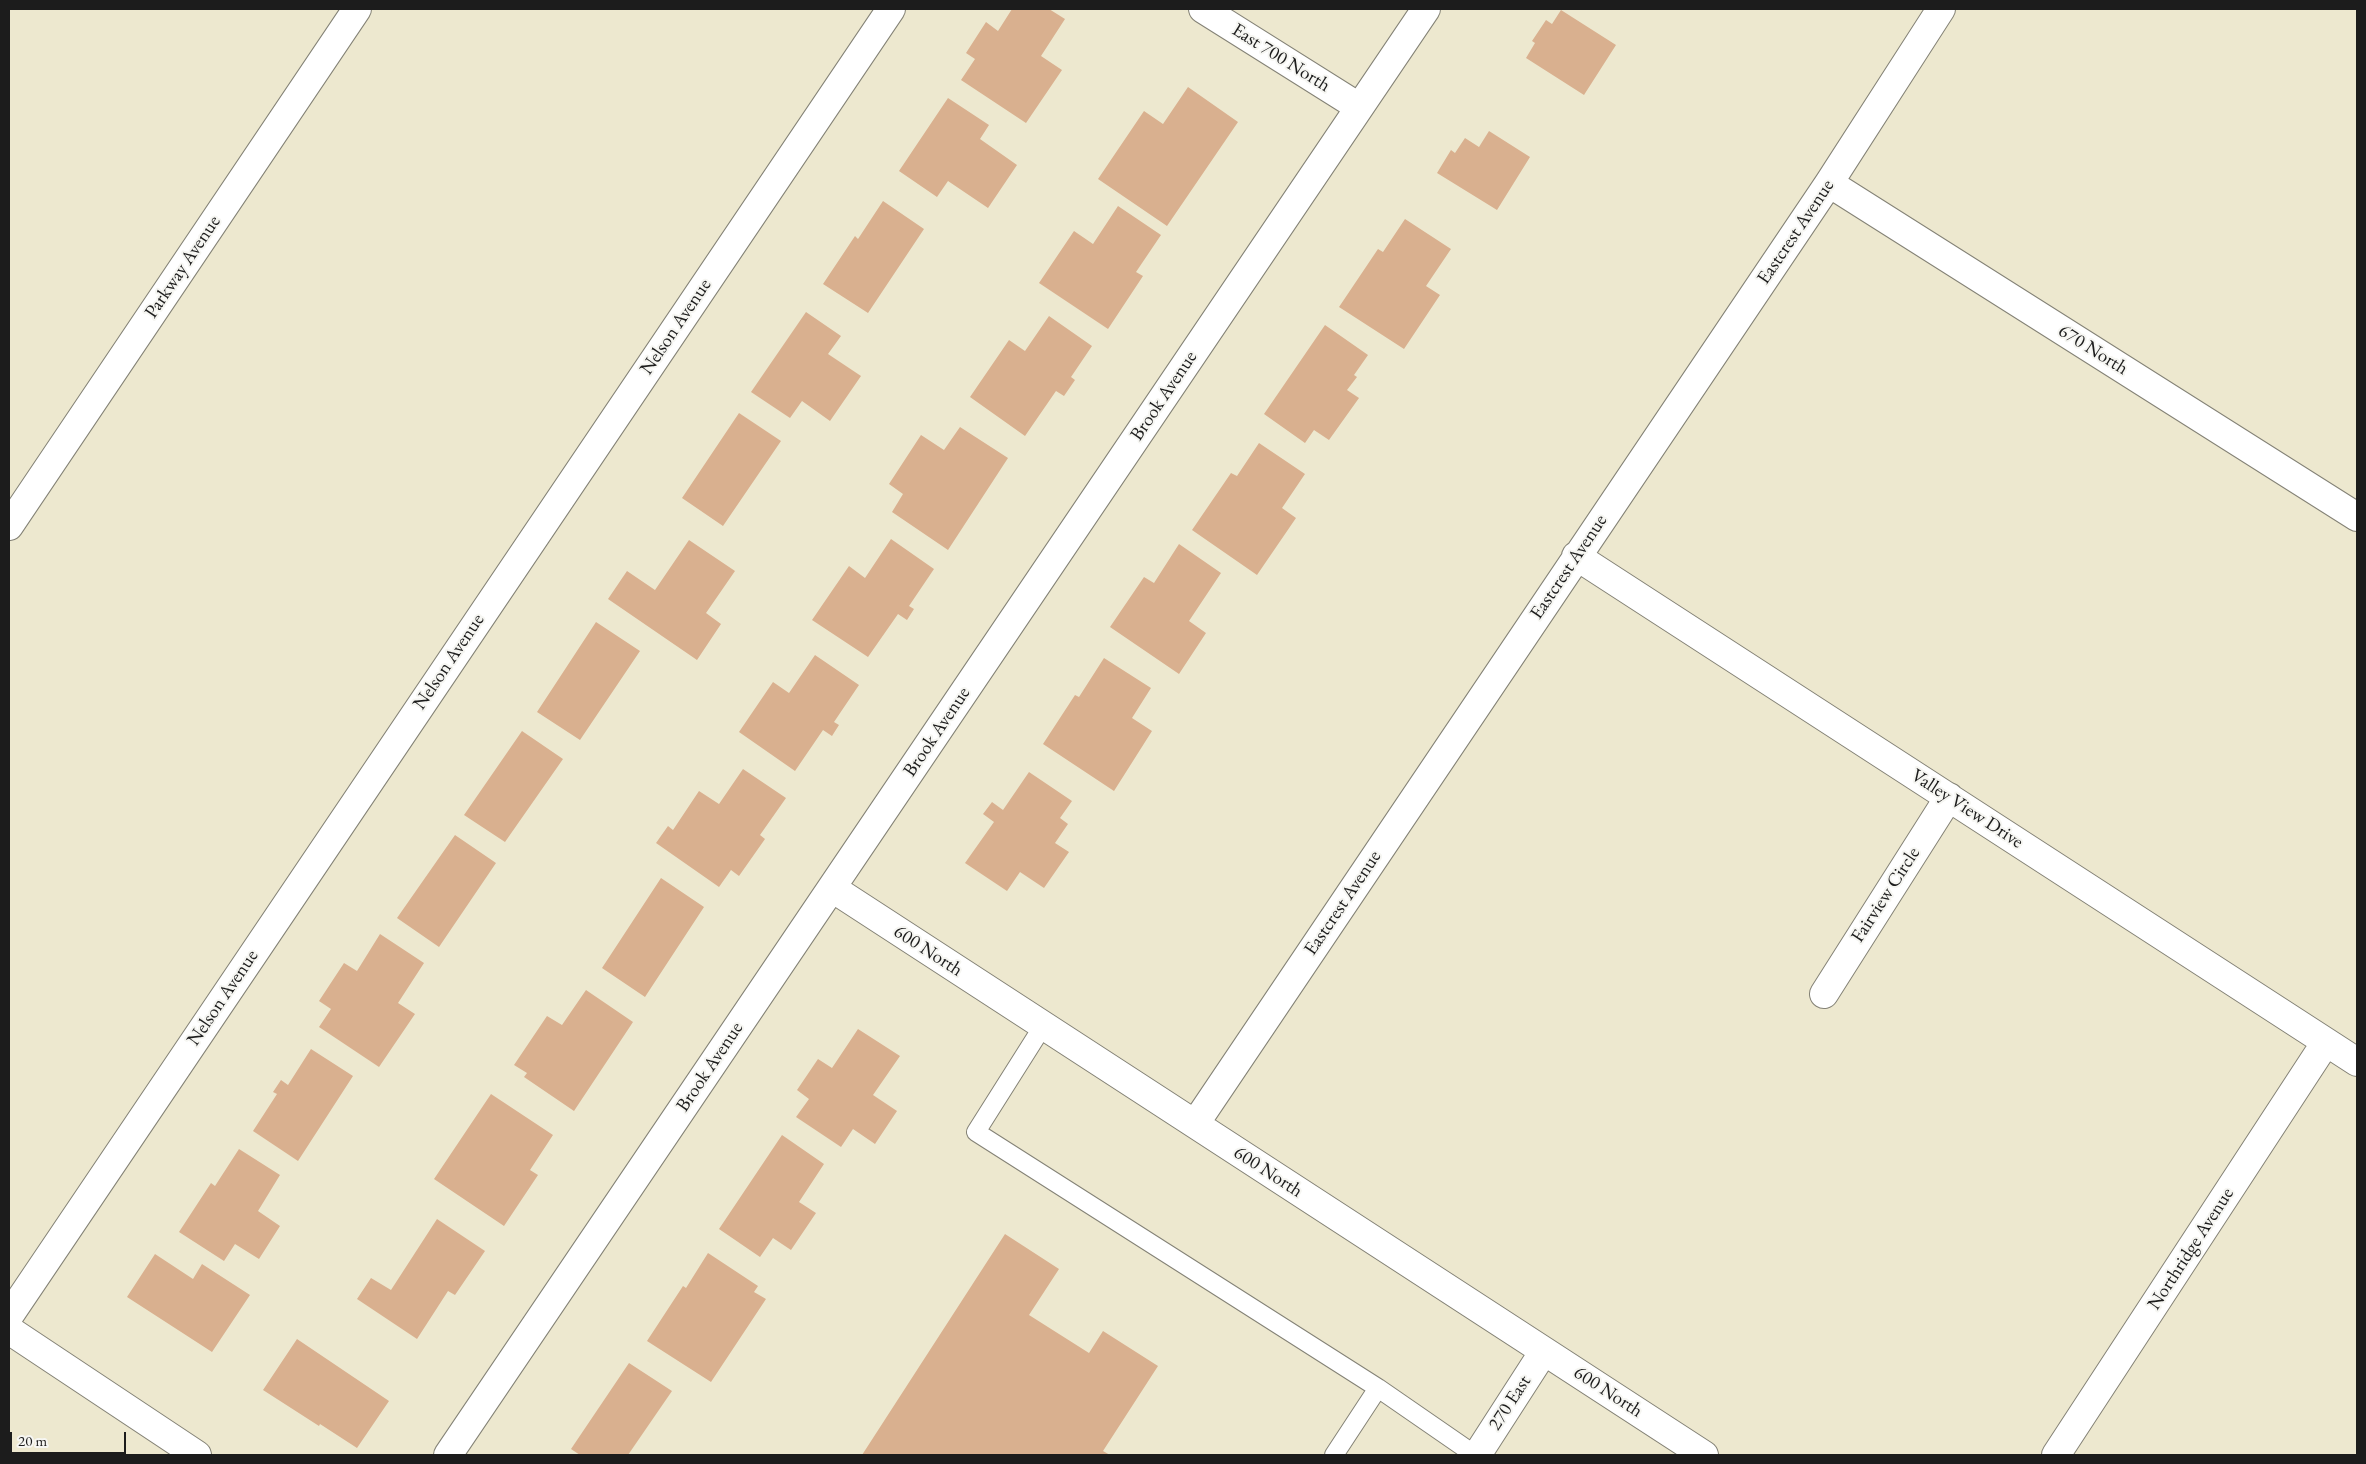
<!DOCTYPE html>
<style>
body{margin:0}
#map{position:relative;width:2366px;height:1464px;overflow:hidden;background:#ede8cf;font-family:"EB Garamond",serif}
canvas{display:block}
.frame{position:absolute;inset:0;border:10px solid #1c1c1c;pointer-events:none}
.scale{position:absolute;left:10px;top:1432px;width:116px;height:22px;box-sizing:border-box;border:2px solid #1c1c1c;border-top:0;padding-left:6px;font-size:15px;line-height:18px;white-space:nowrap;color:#1c1c1c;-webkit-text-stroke:4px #f6f6f2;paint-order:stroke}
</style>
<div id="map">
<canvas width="2366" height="1464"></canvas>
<div class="frame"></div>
<div class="scale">20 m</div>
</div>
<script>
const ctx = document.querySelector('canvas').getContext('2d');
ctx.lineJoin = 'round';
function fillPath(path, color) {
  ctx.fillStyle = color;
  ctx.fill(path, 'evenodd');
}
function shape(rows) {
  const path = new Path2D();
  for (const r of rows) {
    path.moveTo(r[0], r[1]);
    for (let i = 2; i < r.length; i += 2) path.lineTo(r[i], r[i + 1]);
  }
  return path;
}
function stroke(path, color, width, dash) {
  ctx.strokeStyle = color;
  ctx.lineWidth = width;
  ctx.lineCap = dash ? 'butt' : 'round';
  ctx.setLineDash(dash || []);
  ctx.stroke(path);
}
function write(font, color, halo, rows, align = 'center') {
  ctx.font = font + ' "EB Garamond",serif';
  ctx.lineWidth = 4;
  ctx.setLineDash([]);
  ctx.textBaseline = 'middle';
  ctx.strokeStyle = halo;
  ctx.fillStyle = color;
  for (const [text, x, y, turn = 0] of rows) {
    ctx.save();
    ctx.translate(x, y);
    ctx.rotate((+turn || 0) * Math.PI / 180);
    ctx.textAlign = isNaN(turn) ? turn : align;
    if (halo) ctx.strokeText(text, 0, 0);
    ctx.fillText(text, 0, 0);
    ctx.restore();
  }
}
const building = shape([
 [1012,9,1049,9,1065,19,1041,56,1062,70,1026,123,961,80,975,59,966,53,986,22,998,31],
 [1561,10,1616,45,1584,95,1526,58,1535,43,1532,41,1546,20,1552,24],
 [1188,87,1238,122,1167,226,1098,179,1144,111,1163,124],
 [948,98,989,125,980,139,1017,165,988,208,948,181,937,197,899,171],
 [1489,131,1530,157,1497,210,1437,173,1451,150,1455,153,1465,138,1479,147],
 [883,201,924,229,868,313,823,284,855,236,858,239],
 [1118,206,1161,235,1136,272,1143,276,1108,329,1039,283,1074,231,1093,244],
 [1405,219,1451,249,1426,286,1440,295,1404,349,1339,307,1378,249,1383,252],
 [806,312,841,336,828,354,861,376,830,421,802,401,790,418,751,392],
 [1049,316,1092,346,1071,377,1075,380,1064,396,1056,391,1025,436,970,397,1009,340,1025,351],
 [1325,325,1368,355,1354,375,1357,377,1347,390,1359,398,1329,440,1314,430,1305,443,1264,414],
 [739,413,781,441,723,526,682,498],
 [960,427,1008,458,948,550,892,512,903,494,889,484,921,435,944,450],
 [1259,443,1305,474,1282,508,1296,518,1257,575,1192,530,1231,473,1237,476],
 [891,539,934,569,909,606,914,609,907,620,898,614,868,657,812,620,849,566,865,578],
 [689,540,735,571,706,613,721,624,697,660,608,599,627,571,655,590],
 [1179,544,1221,573,1189,621,1206,633,1179,674,1110,627,1144,577,1154,583],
 [596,622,640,651,580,740,537,712],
 [815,655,859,685,834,722,839,725,832,736,823,730,795,771,739,732,773,682,789,693],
 [1104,658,1151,688,1132,718,1152,731,1114,791,1043,744,1075,695,1079,697],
 [522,731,563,759,505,842,464,815],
 [743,769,786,798,760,835,765,839,739,876,731,870,719,887,656,843,668,826,673,830,699,791,719,804],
 [1029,772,1072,801,1060,818,1068,824,1055,843,1069,852,1044,888,1020,872,1007,891,965,863,994,822,983,814,992,802,1003,810],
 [455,835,496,863,439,947,397,918],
 [661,878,704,907,645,997,602,968],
 [380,934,424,963,398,1003,415,1014,379,1067,319,1027,331,1009,319,1001,344,963,357,971],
 [586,990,633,1022,574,1111,524,1077,527,1073,514,1065,547,1016,562,1025],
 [858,1029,900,1056,873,1095,897,1111,875,1144,853,1129,841,1147,796,1117,809,1099,797,1090,818,1059,832,1068],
 [311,1049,353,1076,298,1161,253,1131,277,1094,273,1092,281,1080,288,1085],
 [491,1094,553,1135,530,1170,538,1175,504,1226,434,1179],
 [782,1135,824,1164,799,1202,816,1213,791,1250,773,1238,760,1257,719,1229],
 [239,1149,280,1175,258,1211,280,1226,259,1259,235,1244,224,1261,179,1232,211,1183,215,1186],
 [437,1219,485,1251,455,1295,448,1291,417,1339,357,1299,371,1278,391,1290],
 [1005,1234,1059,1269,1029,1315,1089,1353,1103,1331,1158,1366,1103,1451,1110,1455,862,1455],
 [708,1253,758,1286,754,1292,766,1299,711,1382,647,1341,683,1286,686,1288],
 [155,1254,193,1279,202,1264,250,1295,212,1352,127,1297],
 [297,1339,389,1401,357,1448,320,1424,319,1426,263,1390],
 [629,1363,672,1391,628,1455,580,1455,571,1449]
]);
const service = shape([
 [1043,1026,976,1132,1378,1388,1475,1455],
 [1334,1455,1378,1388]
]);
const minor = shape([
 [1203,9,1359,107],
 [1829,183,2357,517],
 [9,526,357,9],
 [1576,556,2357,1062],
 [832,888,1704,1455],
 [1824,994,1949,797],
 [1195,1124,1829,183,1941,9],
 [9,1316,891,9],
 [9,1330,197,1455],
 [448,1455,1426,9],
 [1477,1455,1544,1351],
 [2056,1455,2326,1042]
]);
const streetNames = [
 ["East 700 North",1281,58,32],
 ["Eastcrest Avenue",1796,232,-56],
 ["Parkway Avenue",183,267,-56],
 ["Nelson Avenue",676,327,-56],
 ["670 North",2093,350,32],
 ["Brook Avenue",1164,396,-56],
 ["Eastcrest Avenue",1569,567,-56],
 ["Nelson Avenue",449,662,-56],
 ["Brook Avenue",937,732,-56],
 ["Valley View Drive",1967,809,33],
 ["Fairview Circle",1886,895,-57],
 ["Eastcrest Avenue",1343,903,-56],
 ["600 North",928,951,33],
 ["Nelson Avenue",223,998,-56],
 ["Brook Avenue",710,1067,-56],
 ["600 North",1268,1172,33],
 ["Northridge Avenue",2191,1249,-57],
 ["600 North",1608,1392,33],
 ["270 East",1510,1403,-57]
];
fillPath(building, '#d9b08f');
stroke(service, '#848276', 20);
stroke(minor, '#848276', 30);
stroke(service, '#fff', 18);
stroke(minor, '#fff', 28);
write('19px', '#1c1c1c', '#f6f6f2', streetNames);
</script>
